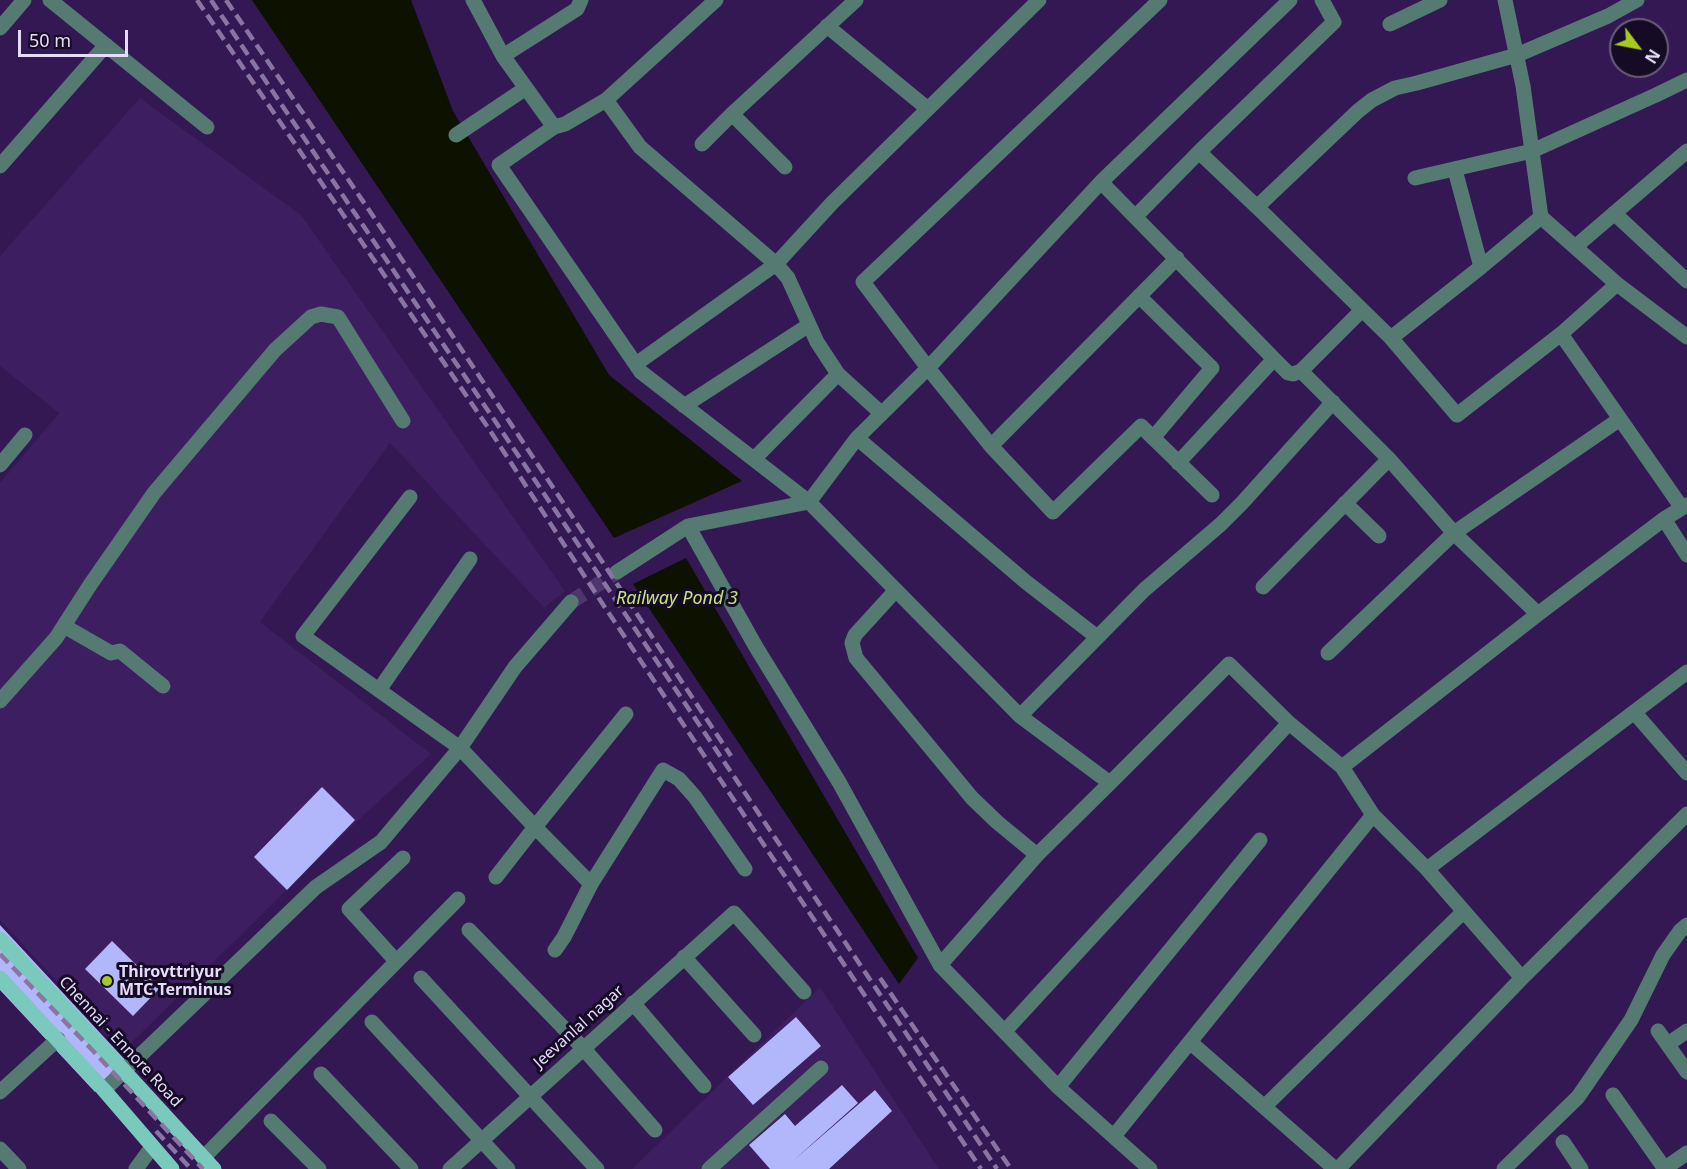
<!DOCTYPE html>
<style>
body{margin:0}
#map{position:relative;width:1687px;height:1169px;overflow:hidden;background:#331853;font-family:"Noto Sans",sans-serif}
canvas{display:block}
.north{position:absolute;left:1609px;top:18px;width:60px;height:60px;box-sizing:border-box;background:#160b25;border:2px solid #695f7a;border-radius:50%;rotate:122deg;font-size:16px;font-weight:700;line-height:24px;text-align:center;color:#e6dcfa}
.north::after{content:'';display:block;margin:auto;width:21px;height:27px;background:#a6c820;clip-path:polygon(50% 0,100% 100%,50% 72%,0 100%)}
.scale{position:absolute;left:18px;top:30px;width:110px;height:27px;box-sizing:border-box;border:3px solid #e6dcfa;border-top:0;padding-left:8px;font-size:18px;line-height:21px;white-space:nowrap;color:#e6dcfa;-webkit-text-stroke:4px #160b25;paint-order:stroke}
</style>
<div id="map">
<canvas width="1687" height="1169"></canvas>
<div class="north">N</div>
<div class="scale">50 m</div>
</div>
<script>
const ctx = document.querySelector('canvas').getContext('2d');
ctx.lineJoin = 'round';
function fillPath(path, color) {
  ctx.fillStyle = color;
  ctx.fill(path, 'evenodd');
}
function shape(rows) {
  const path = new Path2D();
  for (const r of rows) {
    path.moveTo(r[0], r[1]);
    for (let i = 2; i < r.length; i += 2) path.lineTo(r[i], r[i + 1]);
  }
  return path;
}
function stroke(path, color, width, dash) {
  ctx.strokeStyle = color;
  ctx.lineWidth = width;
  ctx.lineCap = dash ? 'butt' : 'round';
  ctx.setLineDash(dash || []);
  ctx.stroke(path);
}
function write(font, color, halo, rows, align = 'center') {
  ctx.font = font + ' "Noto Sans",sans-serif';
  ctx.lineWidth = 6;
  ctx.setLineDash([]);
  ctx.textBaseline = 'middle';
  ctx.strokeStyle = halo;
  ctx.fillStyle = color;
  for (const [text, x, y, turn = 0] of rows) {
    ctx.save();
    ctx.translate(x, y);
    ctx.rotate((+turn || 0) * Math.PI / 180);
    ctx.textAlign = isNaN(turn) ? turn : align;
    if (halo) ctx.strokeText(text, 0, 0);
    ctx.fillText(text, 0, 0);
    ctx.restore();
  }
}
const built = shape([
 [140,98,301,215,565,591,544,608,390,443,260,622,431,754,357,821,122,1052,0,920,0,483,59,413,0,366,0,256],
 [820,987,939,1169,632,1169]
]);
const water = shape([
 [252,0,411,0,453,111,609,375,742,481,614,538],
 [686,558,918,958,899,984,633,584]
]);
const building = shape([
 [322,787,355,820,287,890,254,857],
 [0,925,127,1062,95,1092,0,990],
 [112,941,160,988,133,1016,85,969],
 [796,1017,821,1046,753,1105,728,1077],
 [842,1085,858,1103,794,1160,875,1090,892,1111,829,1169,770,1169,749,1145,785,1114,795,1126]
]);
const minorTunnel = shape([
 [571,602,617,572]
]);
const minor = shape([
 [50,0,207,127],
 [473,0,503,56,554,127],
 [716,0,606,100,565,124,554,127,499,165,641,372,809,502,1020,716,1110,783,1229,664,1289,723,1342,767,1538,614,1664,519,1687,505],
 [1160,0,863,282,928,368,991,446,1053,512,1141,426,1212,495],
 [1505,0,1523,86,1541,217,1481,267,1391,338,1457,415,1561,334,1617,284],
 [1390,24,1440,0],
 [827,26,928,109],
 [0,28,24,0],
 [503,56,577,9,581,0],
 [606,100,640,147,776,264,788,278,817,342,838,374,881,413],
 [732,114,785,167],
 [456,135,526,88],
 [702,144,732,114,856,0],
 [0,166,106,45],
 [1455,170,1481,267],
 [1415,178,1532,151,1656,95,1687,80],
 [1101,182,1274,359],
 [1257,207,1199,152,1334,22,1322,0],
 [1614,213,1687,281],
 [1135,217,1199,152],
 [1541,217,1617,284,1687,337],
 [1575,247,1687,151],
 [1139,296,1212,368,1153,438],
 [1561,334,1682,508],
 [1391,338,1257,207,1358,111,1372,100,1395,88,1417,83,1517,55,1608,16,1637,0],
 [636,364,776,264,832,203,1039,0],
 [1301,371,1389,459,1454,533,1538,614],
 [684,406,809,325],
 [857,438,1026,582,1097,637],
 [991,446,1177,258],
 [754,459,838,374],
 [1178,463,1274,359,1288,373,1293,374,1301,371,1362,310],
 [0,465,25,435],
 [410,497,303,636,460,748,535,827,626,714],
 [1345,503,1379,536],
 [1664,519,1687,555],
 [688,526,756,647,839,782,940,965,1058,1087,1150,1169],
 [617,572,688,526,809,502,857,438,928,368,1101,182,1290,0],
 [1263,587,1389,459],
 [896,590,855,635,852,643,856,658,972,798,997,822,1037,855],
 [64,626,111,653,120,651,163,686],
 [1328,653,1454,533,1620,419],
 [379,690,470,559],
 [0,701,56,638,90,585,154,493,275,350,311,317,321,314,338,317,403,421],
 [1634,712,1687,773],
 [1020,716,1144,590,1221,524,1242,503,1333,402],
 [1342,767,1373,815,1427,869,1522,978],
 [1427,869,1687,672],
 [496,877,535,827,591,884],
 [469,930,583,1048,655,1130],
 [555,950,564,937,591,884,663,770,679,779,695,797,745,869],
 [684,957,754,1035],
 [396,961,349,909,403,858],
 [940,965,1037,855,1110,783],
 [421,978,597,1169],
 [633,1003,704,1086],
 [372,1022,508,1169],
 [1005,1031,1289,723],
 [1658,1031,1687,1072],
 [1190,1042,1335,1169],
 [1668,1044,1687,1031],
 [321,1074,411,1169],
 [1058,1087,1260,840],
 [104,1090,316,887,381,842,460,748,515,667,571,602],
 [0,1092,58,1039],
 [1613,1095,1665,1169],
 [1264,1107,1464,911],
 [271,1121,319,1169],
 [1114,1136,1373,815],
 [1563,1142,1581,1169],
 [0,1149,19,1169],
 [203,1158,458,899],
 [136,1169,152,1147],
 [450,1169,734,913,804,992],
 [709,1169,821,1068],
 [1338,1169,1522,978,1687,814],
 [1504,1169,1578,1097,1631,1020,1663,955,1680,931,1687,925],
 [1664,1169,1687,1153]
]);
const major = shape([
 [0,939,124,1071,214,1169],
 [0,978,104,1090,172,1169]
]);
const rail = shape([
 [197,0,489,429,602,603,981,1169],
 [211,0,611,593,997,1169],
 [226,0,373,216,731,756],
 [0,954,96,1054,203,1169],
 [880,978,1011,1169],
 [156,1131,191,1169]
]);
const markers = [
 [107,981,6,"#a6c820"]
];
const poiNames = [
 ["Thirovttriyur",119,972],
 ["MTC Terminus",119,990]
];
const streetNames = [
 ["Jeevanlal nagar",579,1027,-42],
 ["Chennai - Ennore Road",120,1042,47]
];
const waterNames = [
 ["Railway Pond 3",677,599]
];
fillPath(built, '#3d1e61');
fillPath(water, '#0c1100');
fillPath(building, '#b2b6fb');
stroke(minorTunnel, '#4e356c', 15, [15, 8]);
stroke(minor, '#547a72', 15);
stroke(major, '#79cabc', 15);
stroke(rail, '#8875a2', 4.5, [12, 6]);
for (const [x, y, r, color] of markers) {
  const dot = new Path2D();
  dot.arc(x, y, r, 0, 2 * Math.PI);
  ctx.fillStyle = color;
  ctx.fill(dot);
  stroke(dot, '#160b25', 2);
}
write('bold 16px', '#e6dcfa', '#160b25', poiNames, 'left');
write('16px', '#e6dcfa', '#160b25', streetNames);
write('italic 18px', '#c7e27f', '#160b25', waterNames);
</script>
